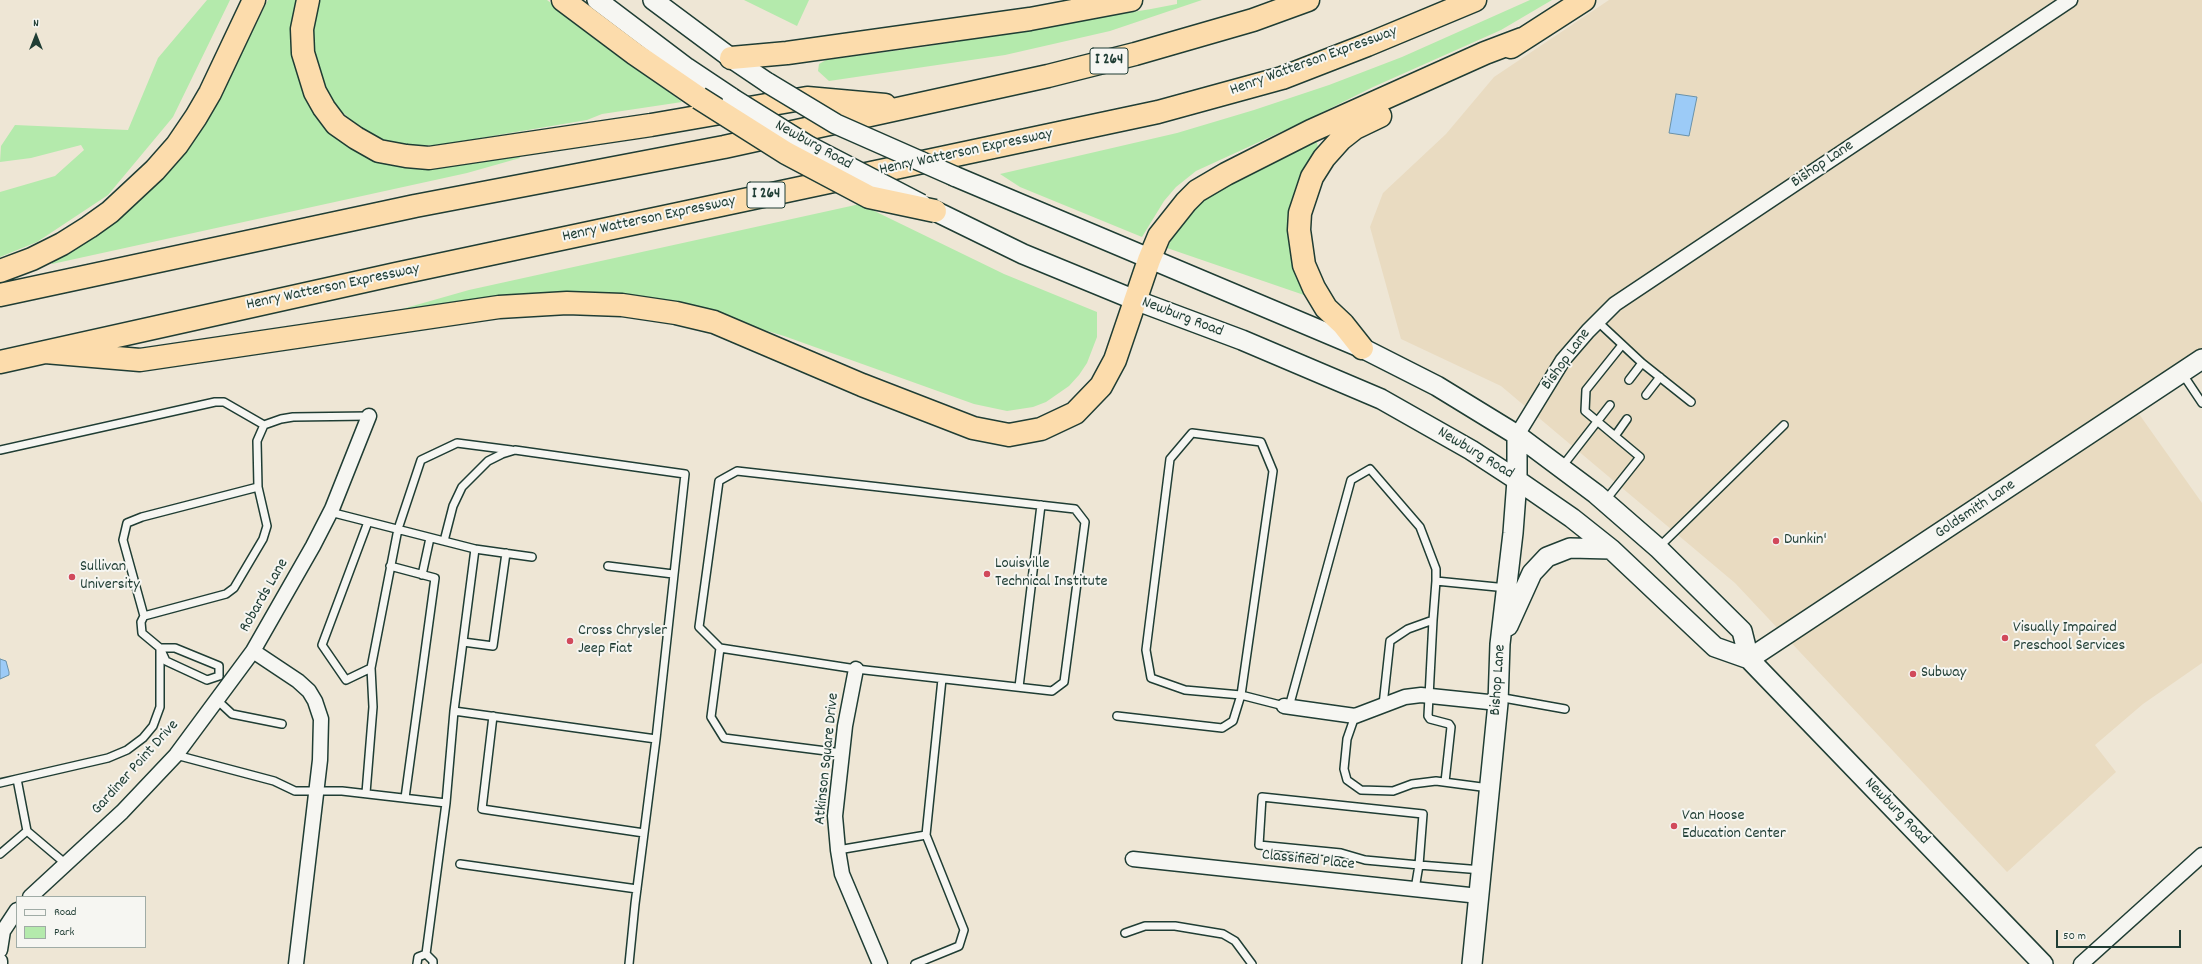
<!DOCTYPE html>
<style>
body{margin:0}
#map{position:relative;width:2202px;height:964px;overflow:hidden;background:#eee6d5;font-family:Dekko,sans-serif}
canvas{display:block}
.legend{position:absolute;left:16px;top:896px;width:130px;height:52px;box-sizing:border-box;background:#f6f6f2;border:1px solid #a0aca6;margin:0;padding:5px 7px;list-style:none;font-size:12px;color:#1f3d34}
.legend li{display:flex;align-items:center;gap:8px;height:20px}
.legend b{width:20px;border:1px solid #a0aca6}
.north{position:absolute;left:16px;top:16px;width:40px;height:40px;-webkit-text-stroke:3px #f6f6f2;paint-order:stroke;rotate:0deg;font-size:11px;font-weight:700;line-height:16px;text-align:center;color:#1f3d34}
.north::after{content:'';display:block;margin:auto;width:14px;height:18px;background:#1f3d34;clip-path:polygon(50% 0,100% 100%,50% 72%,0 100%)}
.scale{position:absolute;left:2056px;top:930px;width:125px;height:18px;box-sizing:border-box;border:2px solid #1f3d34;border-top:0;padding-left:5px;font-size:12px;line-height:14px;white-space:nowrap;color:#1f3d34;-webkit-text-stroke:3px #f6f6f2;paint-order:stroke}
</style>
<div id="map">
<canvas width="2202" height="964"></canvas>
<ul class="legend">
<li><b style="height:5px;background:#f6f6f2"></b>Road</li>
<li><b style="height:11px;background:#b4eaac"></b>Park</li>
</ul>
<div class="north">N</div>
<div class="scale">50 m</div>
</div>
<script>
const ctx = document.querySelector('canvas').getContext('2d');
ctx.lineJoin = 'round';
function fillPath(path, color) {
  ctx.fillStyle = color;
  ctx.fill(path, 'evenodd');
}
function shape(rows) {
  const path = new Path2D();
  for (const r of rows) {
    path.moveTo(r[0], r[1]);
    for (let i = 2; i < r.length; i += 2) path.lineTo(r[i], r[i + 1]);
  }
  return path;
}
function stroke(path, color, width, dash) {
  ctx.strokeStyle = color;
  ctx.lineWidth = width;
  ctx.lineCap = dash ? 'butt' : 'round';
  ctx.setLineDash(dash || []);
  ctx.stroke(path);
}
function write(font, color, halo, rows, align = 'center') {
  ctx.font = font + ' Dekko,sans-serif';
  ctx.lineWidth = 4;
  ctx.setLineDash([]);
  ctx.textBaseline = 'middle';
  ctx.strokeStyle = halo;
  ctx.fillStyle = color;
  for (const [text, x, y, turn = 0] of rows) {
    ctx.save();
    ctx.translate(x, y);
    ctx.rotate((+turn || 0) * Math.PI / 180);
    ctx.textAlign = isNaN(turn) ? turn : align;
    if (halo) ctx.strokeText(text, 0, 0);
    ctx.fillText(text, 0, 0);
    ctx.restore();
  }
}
const built = shape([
 [1609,0,2202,0,2202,371,2139,414,2202,503,2202,663,2143,704,2095,745,2116,772,2007,872,1735,583,1501,386,1401,339,1370,227,1383,193,1446,134,1494,77]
]);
const green = shape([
 [207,0,230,0,173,117,108,195,37,242,0,257,0,192,55,176,84,150,81,145,31,158,0,162,1,146,15,125,128,130,158,58],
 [268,0,298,0,293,48,299,78,306,96,350,145,519,153,520,158,467,173,52,264,50,260,123,214,152,189,175,163,204,125,220,98],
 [320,0,547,0,682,102,602,114,587,120,439,145,407,146,388,141,369,134,351,120,336,106,324,87,313,48,313,29],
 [744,0,809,0,797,26],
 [1177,0,1202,0,1110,31,1005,55,829,81,818,71,819,64,826,60,923,47,1151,9,1177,4],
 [1530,0,1552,0,1501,30,1373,87,1309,119,1196,171,1176,187,1164,201,1142,237,1020,187,1000,174,1177,133,1254,110,1329,85,1402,57],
 [1317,142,1318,148,1303,170,1296,186,1289,222,1289,244,1292,265,1305,292,1304,295,1167,248,1184,216,1216,189],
 [860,204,1004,274,1097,312,1097,337,1087,363,1079,375,1069,386,1046,402,1033,407,1007,411,974,404,784,336,698,310,395,313,395,311,469,290]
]);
const water = shape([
 [1676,94,1697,97,1689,136,1669,133,1676,94],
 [0,659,6,661,9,672,9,675,0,679,0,659]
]);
const lane = shape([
 [1597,321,1642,363,1691,402],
 [2182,373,2202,403],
 [1629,380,1642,363],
 [1646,395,1660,377],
 [1615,436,1627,419],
 [0,450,215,402,224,402,264,425],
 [1561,468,1610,405],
 [1605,501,1640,457,1585,411,1586,390,1622,345],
 [330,512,475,549,454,711,446,803,426,954],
 [368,522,322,645,346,680,371,668,398,529,421,460,457,443,511,450],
 [444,541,453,506,462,487,488,461,502,454,515,450,529,452,685,474,656,739,635,904,629,964],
 [1658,548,1784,425],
 [475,549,532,557],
 [390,566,435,578,405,798],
 [608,566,673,574],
 [422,575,430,538],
 [144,616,123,540,127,523,142,517,258,487],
 [1433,620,1428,716,1430,719,1449,724,1451,727,1445,782],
 [463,642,493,646,506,553],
 [160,648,175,648,219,666,219,676],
 [720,648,856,669,1052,691,1064,682,1085,522,1075,509,737,471,719,481,699,627,720,648,711,717,724,738,842,753],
 [219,676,207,680,166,661,160,648,142,633,141,622,144,616,226,594,234,588,263,539,267,526,258,487,257,441,264,425,281,419,293,417,369,416],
 [1019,687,1041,505],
 [1498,697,1565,709],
 [217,700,232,714,282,724],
 [1383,705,1390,641,1408,629,1433,620,1436,581,1507,588],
 [1289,707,1351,480,1370,469,1420,527,1436,569,1436,581],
 [454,711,656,739],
 [493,716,482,809,644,833],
 [1117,716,1222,728,1233,721,1241,695,1273,471,1261,442,1192,433,1170,459,1146,650,1151,678,1185,690,1241,695,1284,706],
 [1355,716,1347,739,1344,769,1347,780,1361,790,1393,791,1412,784,1436,781,1489,788],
 [176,755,274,781,295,791,342,791,446,803],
 [0,783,17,779],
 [366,793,373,707,371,668],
 [1262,797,1423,814,1419,865,1365,860,1341,853,1259,845,1262,797],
 [27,831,66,864],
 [838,850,926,835],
 [0,854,27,831,17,779,108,758,127,750,143,738,153,726,160,707,160,650],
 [460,864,637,889],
 [1415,889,1419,865,1482,870],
 [1125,933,1145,926,1175,926,1223,934,1235,941,1252,964],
 [426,954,433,961,433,964],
 [417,964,418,957,426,954],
 [915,964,959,946,964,930,926,835,942,679]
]);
const street = shape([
 [1517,435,1563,360,1588,331,1615,304,2070,0],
 [253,651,298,681,309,691,315,701,321,719,320,760,296,964],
 [856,669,845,726,835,816,838,850,842,874,880,964],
 [1284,706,1355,716,1405,697,1421,695,1498,703],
 [1133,859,1479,896],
 [30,897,122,812,176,755,253,651,313,546,332,509,369,416],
 [0,950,3,931,17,910],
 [0,961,0,964],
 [2081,964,2202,855]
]);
const secondary = shape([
 [597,0,687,68,732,98],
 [653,0,731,58,768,83],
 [954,176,1362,348,1437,386,1517,435,1596,494,1658,548,1742,631,1749,659],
 [935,211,1023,254,1135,300,1242,340,1381,399,1471,450,1517,480,1572,518,1611,549,1715,647,1749,659,2043,964],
 [1508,626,1532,573,1547,557,1570,548,1611,549],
 [1749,659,2202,359],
 [1472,964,1498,703,1500,644,1513,533,1517,480,1517,435]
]);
const highway = shape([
 [308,0,302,29,303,53,315,92,324,108,336,124,356,138,379,151,406,156,429,158,651,125,807,98,885,105],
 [563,0,635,54,699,98],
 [1511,47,1584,0],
 [731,58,787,53,1030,19,1131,0],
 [0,271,32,259,62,244,89,227,110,212,155,170,177,145,196,117,210,93,254,0],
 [0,295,415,206,724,147,1048,76,1135,54,1253,20,1308,0],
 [1362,348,1343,324,1326,308,1314,288,1304,265,1299,230,1300,213,1312,177,1324,158,1341,139,1355,128,1380,116],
 [45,352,140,360,499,307,567,303,622,305,676,313,714,322,862,385,973,428,1009,435,1041,429,1075,413,1101,386,1115,360,1149,260,1159,236,1186,202,1197,191,1226,174,1311,131,1485,53,1522,39],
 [0,362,396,274,1158,112,1282,78,1367,45,1475,0]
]);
const secondaryBridge = shape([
 [768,83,836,124,954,176],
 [732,98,809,146,921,204]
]);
const highwayBridge = shape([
 [699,98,786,153,869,197,935,211]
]);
const markers = [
 [1776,541,4,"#d1495b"],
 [987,574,4,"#d1495b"],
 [72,577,4,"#d1495b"],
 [2005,638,4,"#d1495b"],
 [570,641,4,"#d1495b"],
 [1913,674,4,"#d1495b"],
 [1674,826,4,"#d1495b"]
];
const shields = [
 [1109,61,38],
 [766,195,38]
];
const shieldNames = [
 ["I 264",1109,61],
 ["I 264",766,195]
];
const streetNames = [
 ["Henry Watterson Expressway",1314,62,-20],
 ["Newburg Road",813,146,29],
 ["Henry Watterson Expressway",966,153,-12],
 ["Bishop Lane",1823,165,-34],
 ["Henry Watterson Expressway",649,220,-12],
 ["Henry Watterson Expressway",333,288,-12],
 ["Newburg Road",1182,318,21],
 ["Bishop Lane",1567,360,-54],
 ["Newburg Road",1475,454,31],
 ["Goldsmith Lane",1976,510,-34],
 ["Robards Lane",265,596,-60],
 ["Bishop Lane",1499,680,-86],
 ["Atkinson Square Drive",828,759,-84],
 ["Gardiner Point Drive",136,768,-48],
 ["Newburg Road",1896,812,46],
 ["Classified Place",1308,861,6]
];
const poiNames = [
 ["Dunkin'",1784,541],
 ["Louisville",995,565],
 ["Technical Institute",995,583],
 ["Sullivan",80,568],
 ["University",80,586],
 ["Visually Impaired",2013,629],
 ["Preschool Services",2013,647],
 ["Cross Chrysler",578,632],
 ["Jeep Fiat",578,650],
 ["Subway",1921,674],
 ["Van Hoose",1682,817],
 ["Education Center",1682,835]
];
fillPath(built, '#e9dbc1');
fillPath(green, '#b4eaac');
fillPath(water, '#9ccbf7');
stroke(water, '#6a92a9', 1);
stroke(lane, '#1f3d34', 10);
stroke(street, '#1f3d34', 17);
stroke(secondary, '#1f3d34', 22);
stroke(highway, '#1f3d34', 25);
stroke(lane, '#f6f6f2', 7);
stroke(street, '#f6f6f2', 14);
stroke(secondary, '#f6f6f2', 19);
stroke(highway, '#fcdcac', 22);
stroke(secondaryBridge, '#1f3d34', 22, []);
stroke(highwayBridge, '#1f3d34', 25, []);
stroke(secondaryBridge, '#f6f6f2', 19);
stroke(highwayBridge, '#fcdcac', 22);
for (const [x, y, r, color] of markers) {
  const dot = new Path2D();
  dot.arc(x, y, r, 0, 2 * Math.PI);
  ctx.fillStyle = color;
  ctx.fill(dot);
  stroke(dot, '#f6f6f2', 1.5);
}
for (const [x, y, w] of shields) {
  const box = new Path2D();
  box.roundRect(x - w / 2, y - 13, w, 26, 3);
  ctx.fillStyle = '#f6f6f2';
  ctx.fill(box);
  stroke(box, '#1f3d34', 1);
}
write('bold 15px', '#1f3d34', null, shieldNames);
write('16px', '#1f3d34', '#f6f6f2', streetNames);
write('16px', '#1f3d34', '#f6f6f2', poiNames, 'left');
</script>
